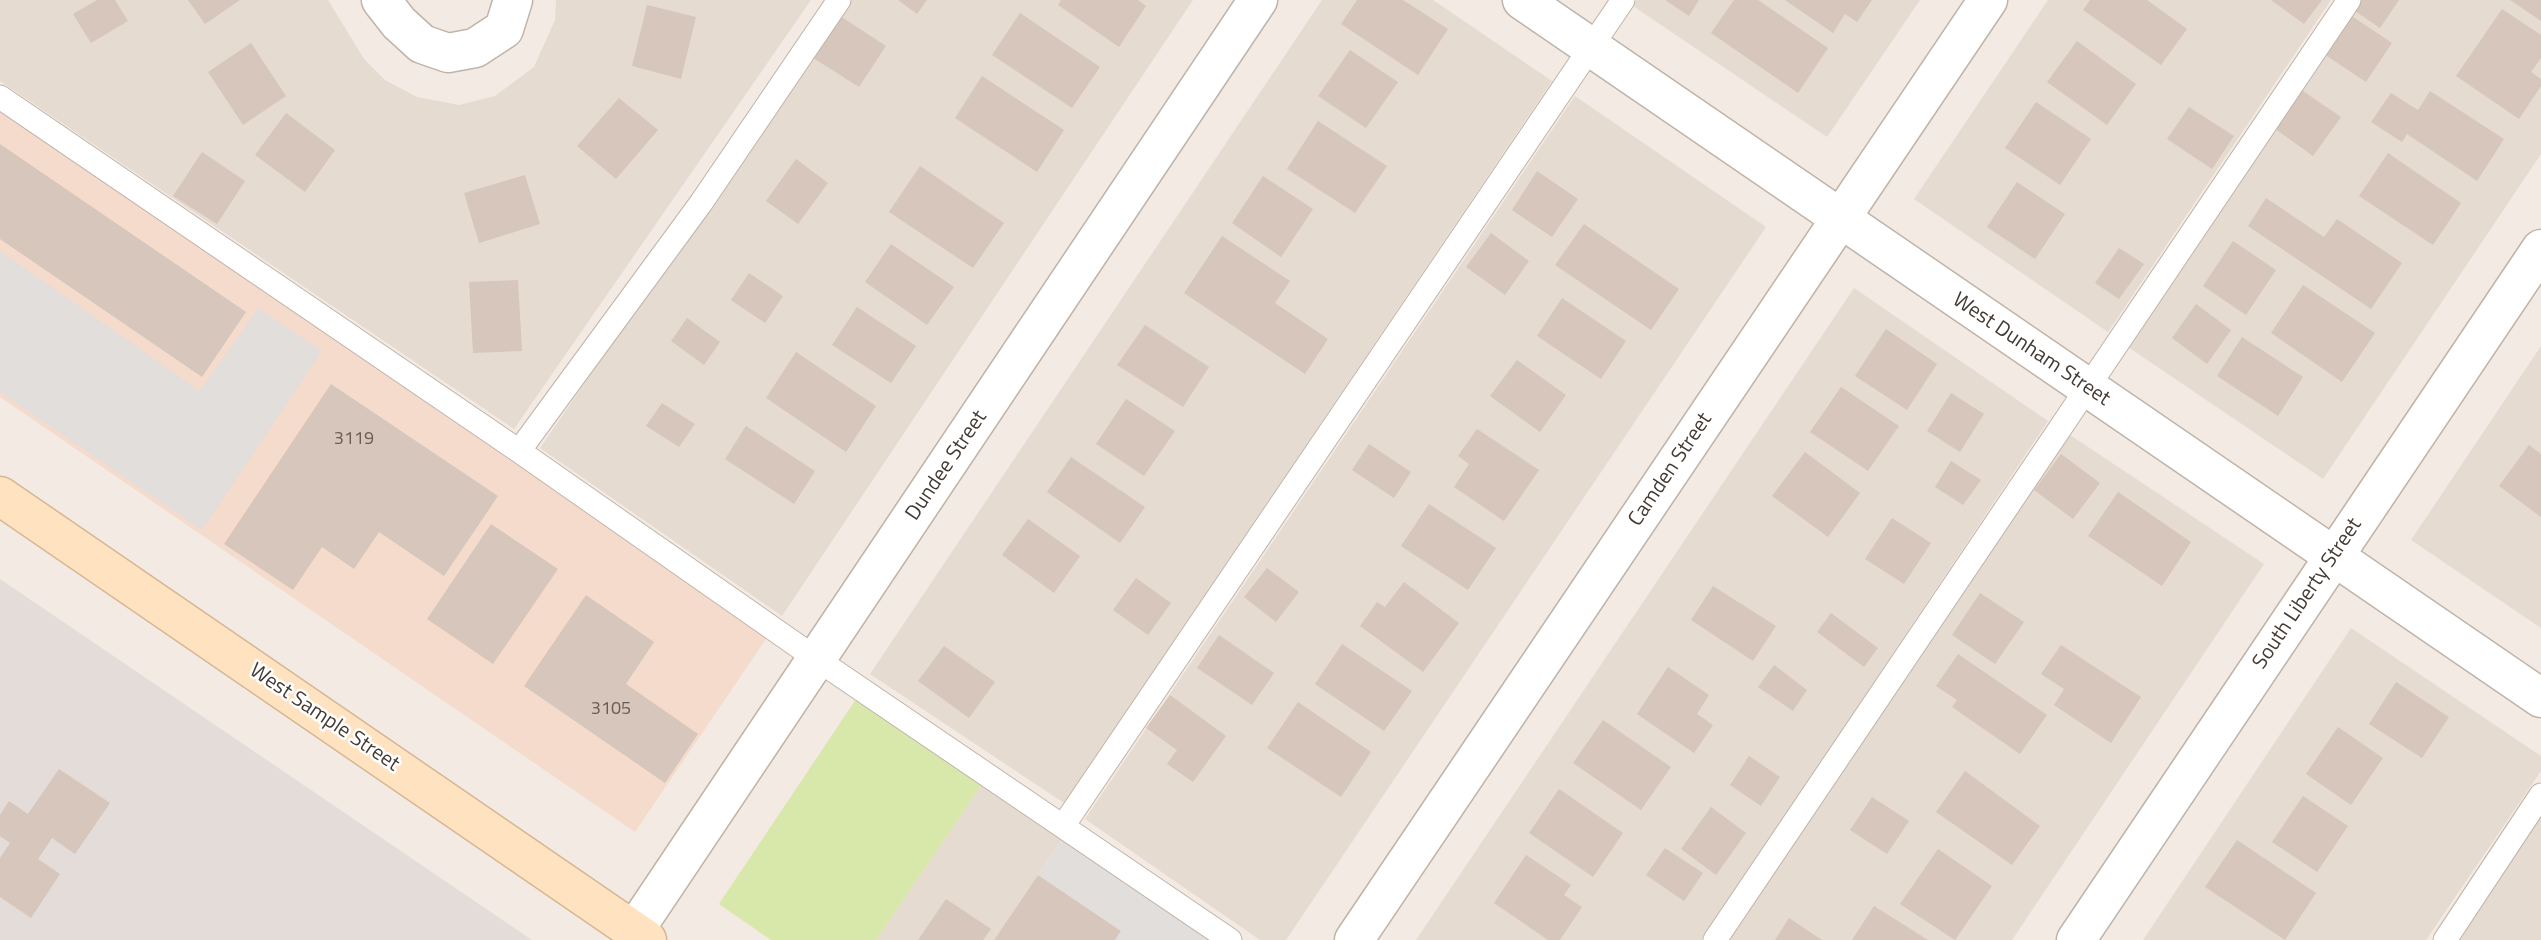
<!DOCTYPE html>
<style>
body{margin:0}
canvas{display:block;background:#f2eae3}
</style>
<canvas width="2541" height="940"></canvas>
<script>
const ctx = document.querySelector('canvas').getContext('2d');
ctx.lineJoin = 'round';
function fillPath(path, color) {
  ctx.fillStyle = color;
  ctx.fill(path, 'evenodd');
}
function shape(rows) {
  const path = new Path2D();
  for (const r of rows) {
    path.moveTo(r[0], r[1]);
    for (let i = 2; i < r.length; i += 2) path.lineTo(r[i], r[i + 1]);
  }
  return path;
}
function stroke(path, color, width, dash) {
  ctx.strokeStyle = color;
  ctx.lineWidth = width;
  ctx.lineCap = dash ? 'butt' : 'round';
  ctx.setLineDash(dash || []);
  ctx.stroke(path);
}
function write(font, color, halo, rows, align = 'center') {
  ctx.font = font + ' "Titillium Web",sans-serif';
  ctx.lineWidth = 5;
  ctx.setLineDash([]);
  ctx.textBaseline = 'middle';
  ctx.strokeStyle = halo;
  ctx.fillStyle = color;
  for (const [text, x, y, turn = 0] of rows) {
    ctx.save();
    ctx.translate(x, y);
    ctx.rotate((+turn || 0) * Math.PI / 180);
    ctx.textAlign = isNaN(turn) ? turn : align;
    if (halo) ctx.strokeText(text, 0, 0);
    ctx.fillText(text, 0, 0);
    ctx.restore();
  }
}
const residential = shape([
 [0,0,328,0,364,59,385,80,417,97,459,105,495,96,534,67,555,20,556,0,811,0,514,429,0,81],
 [849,0,1193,0,782,616,540,448],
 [1322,0,1433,0,1552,81,1064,803,870,674],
 [1637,0,1920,0,1827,137,1633,6],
 [2048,0,2331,0,2108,332,1914,199],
 [2362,0,2541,0,2541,154,2323,479,2128,347],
 [1575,96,1766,227,1286,940,1260,940,1085,819],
 [1854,288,2048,421,1702,940,1416,940],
 [2541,346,2541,628,2411,540],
 [2070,435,2264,564,2012,940,1728,940],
 [2351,628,2541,756,2541,771,2426,940,2143,940],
 [983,783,1063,838,994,940,876,940],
 [2541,813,2541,940,2457,940]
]);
const commercial = shape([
 [0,111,768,636,635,832,0,397]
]);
const industrial = shape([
 [0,579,532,940,0,940]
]);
const green = shape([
 [856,699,983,783,876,940,771,940,719,904]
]);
const parking = shape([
 [0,251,200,391,258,308,322,351,202,530,0,392],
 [1063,838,1212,940,1115,940,1121,931,1038,875]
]);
const building = shape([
 [97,0,115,0,128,21,91,43,73,14],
 [188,0,240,0,205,24],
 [898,0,927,0,917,14],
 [1061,0,1138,0,1146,6,1119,47,1058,5],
 [1357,0,1403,0,1448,29,1418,75,1341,24],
 [1665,0,1699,0,1689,16],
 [1734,0,1758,0,1828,48,1798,93,1711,33],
 [1785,0,1872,0,1857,22,1845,14,1833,33],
 [2090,0,2147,0,2187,29,2161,65,2083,10],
 [2271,0,2322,0,2304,24],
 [2358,0,2399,0,2380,28,2352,9],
 [2510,0,2541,0,2541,21],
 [647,5,696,17,681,79,632,66],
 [2502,9,2541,35,2541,58,2531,72,2541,79,2541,86,2519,119,2456,76],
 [1020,13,1100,67,1072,108,992,55],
 [837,14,886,46,859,87,810,56],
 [2350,15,2392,43,2366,82,2324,54],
 [2077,41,2136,84,2107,125,2047,82],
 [251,43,286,96,243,125,208,72],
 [1350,50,1398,82,1366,128,1318,96],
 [982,76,1064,130,1037,172,955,118],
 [2300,89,2341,117,2313,156,2274,128],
 [2430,91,2504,139,2477,181,2407,134,2402,142,2371,122,2391,93,2418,110],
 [619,98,658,130,616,179,577,146],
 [2036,102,2091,139,2060,185,2005,148],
 [2189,107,2234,136,2212,169,2167,139],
 [286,113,335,150,305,192,255,155],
 [1318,121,1387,166,1355,213,1287,169],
 [0,144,246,312,202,377,0,239],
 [202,152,245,181,217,224,173,196],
 [2388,153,2461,203,2433,245,2359,196],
 [796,159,828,183,798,224,766,201],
 [920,166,1004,223,973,268,889,212],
 [1537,171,1578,199,1552,237,1512,210],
 [525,175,540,224,479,243,464,193],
 [1263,176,1313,209,1281,257,1232,223],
 [2017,182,2065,214,2035,259,1987,227],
 [2266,198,2324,237,2337,219,2402,263,2371,309,2248,226],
 [1584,224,1679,289,1651,330,1555,265],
 [1491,233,1529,261,1505,295,1466,267],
 [1222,236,1290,281,1275,303,1328,339,1305,374,1184,293],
 [2233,241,2276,270,2246,315,2203,286],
 [891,244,954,287,927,325,865,282],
 [2119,248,2144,264,2119,299,2095,283],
 [749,273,783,296,765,323,731,300],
 [518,280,522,351,473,353,469,282],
 [2303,285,2375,333,2342,382,2271,333],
 [1562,298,1626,341,1601,379,1537,336],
 [2196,304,2231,330,2207,364,2172,338],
 [857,307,916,346,891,383,832,345],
 [687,318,720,342,704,365,671,341],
 [1145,325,1209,367,1183,407,1117,365],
 [1886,329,1937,364,1907,410,1855,376],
 [2242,337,2303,377,2278,416,2217,376],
 [796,352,876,406,846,452,766,398],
 [1517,360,1566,395,1540,432,1490,396],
 [331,384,498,496,444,576,379,532,354,569,322,547,293,590,224,544],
 [1841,387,1899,426,1868,471,1810,432],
 [1951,393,1984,414,1960,452,1927,431],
 [1126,399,1175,431,1144,476,1096,444],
 [662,403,695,424,679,447,646,426],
 [746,426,815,471,794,504,725,459],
 [1477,429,1539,470,1504,521,1454,487,1469,464,1458,456],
 [1369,444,1411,472,1394,498,1352,470],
 [2529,445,2541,454,2541,517,2499,486],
 [1805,452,1860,493,1828,537,1772,496],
 [2061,454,2100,483,2073,519,2034,490],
 [1071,457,1145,507,1120,543,1047,492],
 [1951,461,1981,480,1963,505,1935,487],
 [2118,492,2191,542,2162,586,2088,536],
 [1429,504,1496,548,1468,590,1401,546],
 [1892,518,1931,543,1904,584,1865,559],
 [1028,519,1080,556,1054,593,1002,555],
 [491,524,558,569,493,664,427,619],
 [1267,568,1299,592,1276,622,1244,597],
 [1136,578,1171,603,1148,635,1113,610],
 [1404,582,1459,623,1423,672,1360,626,1377,602,1385,607],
 [1713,586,1776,626,1753,661,1691,620],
 [1980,593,2024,622,1995,664,1952,635],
 [586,595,654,642,626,684,698,734,665,783,524,686],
 [1831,613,1878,648,1864,667,1817,632],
 [1219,635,1274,673,1252,705,1197,668],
 [1342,644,1412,691,1384,731,1315,684],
 [2061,645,2141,697,2111,743,2054,705,2064,689,2041,674],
 [944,646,995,682,969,718,918,681],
 [1958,654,2047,715,2020,754,1952,707,1957,700,1936,686],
 [1774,665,1807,690,1793,711,1758,687],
 [1668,667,1709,695,1697,714,1713,725,1694,753,1637,714],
 [2396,682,2449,717,2422,758,2369,724],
 [1170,695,1226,736,1193,782,1167,764,1177,750,1146,728],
 [1298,702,1371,752,1341,797,1267,748],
 [1603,720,1671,767,1641,810,1573,763],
 [2338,727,2383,758,2351,805,2306,774],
 [1749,756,1780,777,1761,806,1730,785],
 [59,769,110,803,75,854,52,838,38,859,60,874,31,918,0,897,0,858,10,843,0,836,0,815,9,801,28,814],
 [1965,771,2040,826,2012,865,1936,812],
 [1559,789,1623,833,1593,877,1529,833],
 [2303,796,2348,826,2317,872,2272,842],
 [1872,797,1909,821,1887,854,1850,830],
 [1711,807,1746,833,1716,875,1681,849],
 [2237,840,2316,893,2285,940,2205,887],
 [1665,848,1703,873,1684,901,1646,875],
 [1938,849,1992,886,1955,940,1900,904],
 [1526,855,1571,885,1564,895,1582,907,1560,940,1548,940,1494,903],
 [1038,875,1121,931,1115,940,994,940],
 [946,899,991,929,983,940,918,940],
 [1874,906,1928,940,1852,940],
 [1789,918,1822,940,1775,940]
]);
const service = shape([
 [0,97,519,451,818,660,1230,940],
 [519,451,701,203,839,0],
 [1063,826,1623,0],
 [1715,940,2349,0],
 [2445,940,2541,795]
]);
const minor = shape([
 [381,0,399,23,422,44,448,53,475,48,504,29,513,0],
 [1522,0,2541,698],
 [1354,940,1988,0],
 [2076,940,2541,249]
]);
const tertiary = shape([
 [634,931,1258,0]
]);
const secondary = shape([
 [0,496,647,940]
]);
const numberNames = [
 ["3119",354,440],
 ["3105",611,710]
];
const streetNames = [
 ["West Dunham Street",2031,350,34],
 ["Dundee Street",947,466,-56],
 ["Camden Street",1671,470,-56],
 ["South Liberty Street",2308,594,-56],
 ["West Sample Street",324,718,34]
];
fillPath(residential, '#e6dbd1');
fillPath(commercial, '#f5dbcc');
fillPath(industrial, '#e3dcd8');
fillPath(green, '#d8e7aa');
fillPath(parking, '#e2dedb');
fillPath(building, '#d6c6bb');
stroke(service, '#c0b3a8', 25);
stroke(minor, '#c0b3a8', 41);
stroke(tertiary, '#c0b3a8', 41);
stroke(secondary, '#d6b693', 41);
stroke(service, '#fff', 23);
stroke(minor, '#fff', 38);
stroke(tertiary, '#fff', 38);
stroke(secondary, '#ffe2bf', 38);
write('18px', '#685d55', null, numberNames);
write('21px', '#433a33', '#fff', streetNames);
</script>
